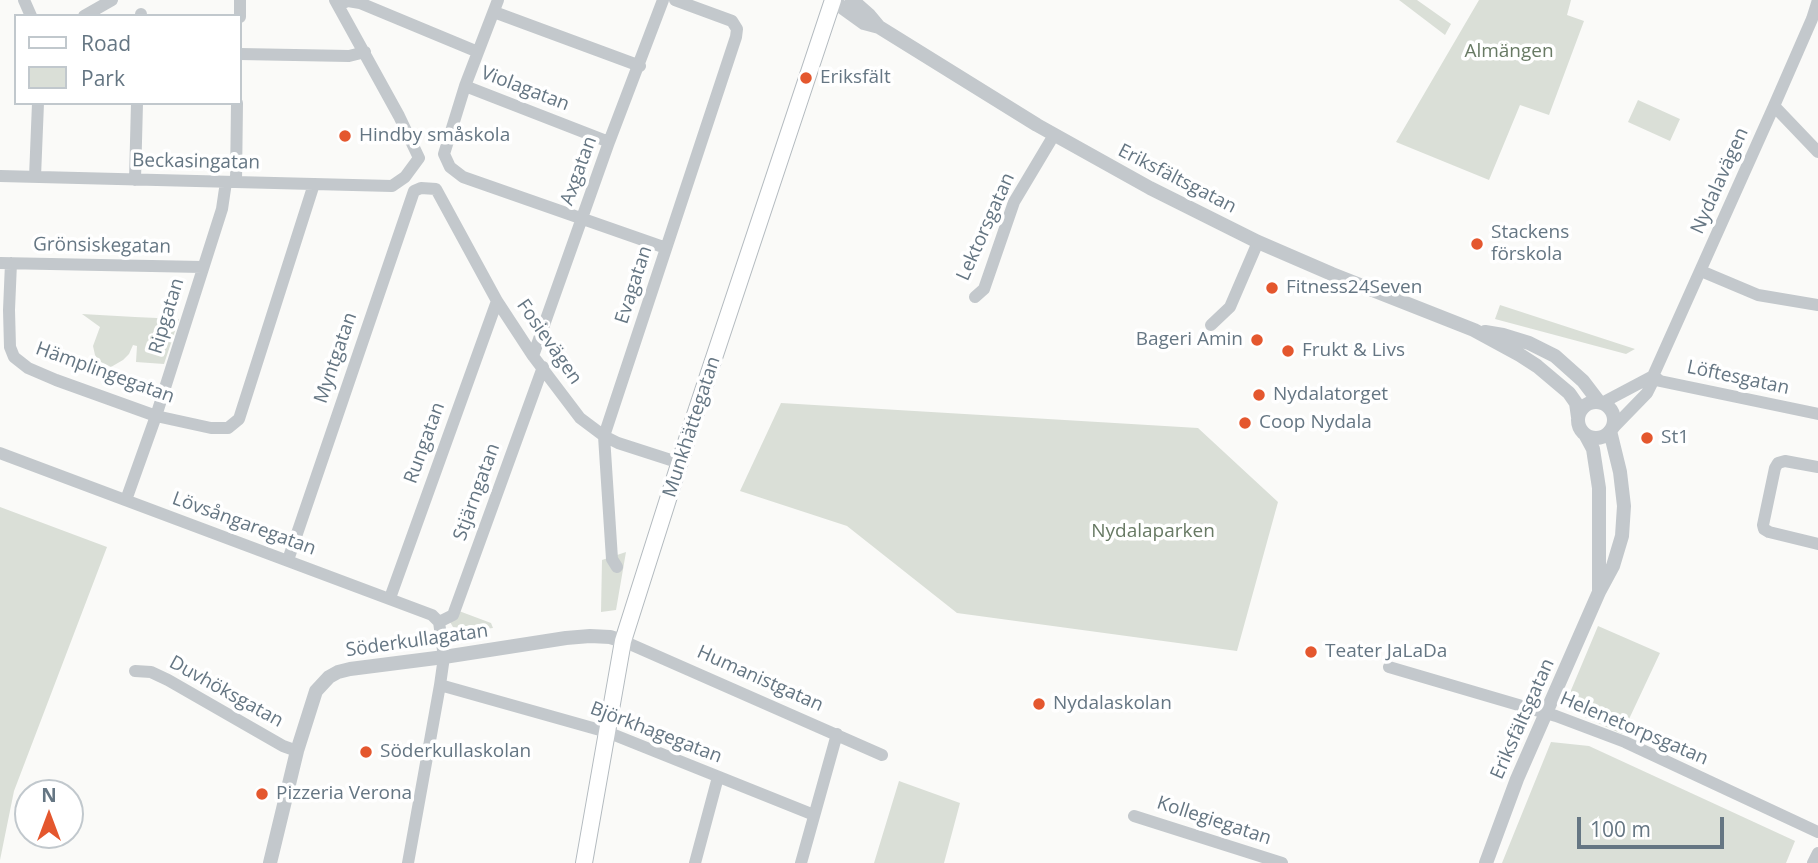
<!DOCTYPE html>
<meta charset="utf-8">
<style>
body{margin:0}
#map{position:relative;width:1818px;height:863px;overflow:hidden;background:#fafaf8;font-family:"Open Sans",sans-serif}
canvas{display:block}
.legend{position:absolute;left:14px;top:14px;width:228px;height:91px;box-sizing:border-box;background:#fff;border:2px solid #c1c8cd;margin:0;padding:9px 12px;list-style:none;font-size:21px;color:#657683}
.legend li{display:flex;align-items:center;gap:14px;height:35px}
.legend b{width:35px;border:2px solid #c1c8cd}
.north{position:absolute;left:14px;top:779px;width:70px;height:70px;box-sizing:border-box;background:#fff;border:2px solid #c1c8cd;border-radius:50%;rotate:0deg;font-size:19px;font-weight:700;line-height:28px;text-align:center;color:#657683}
.north::after{content:'';display:block;margin:auto;width:24px;height:32px;background:#e4572e;clip-path:polygon(50% 0,100% 100%,50% 72%,0 100%)}
.scale{position:absolute;left:1577px;top:817px;width:147px;height:32px;box-sizing:border-box;border:4px solid #657683;border-top:0;padding-left:9px;font-size:21px;line-height:24px;white-space:nowrap;color:#657683;-webkit-text-stroke:5px #fff;paint-order:stroke}
</style>
<div id="map">
<canvas width="1818" height="863"></canvas>
<ul class="legend">
<li><b style="height:9px;background:#fff"></b>Road</li>
<li><b style="height:19px;background:#dadfd7"></b>Park</li>
</ul>
<div class="north">N</div>
<div class="scale">100 m</div>
</div>
<script>
const ctx = document.querySelector('canvas').getContext('2d');
ctx.lineJoin = 'round';
function fillPath(path, color) {
  ctx.fillStyle = color;
  ctx.fill(path, 'evenodd');
}
function shape(rows) {
  const path = new Path2D();
  for (const r of rows) {
    if (r.length === 3) {
      path.moveTo(r[0] + r[2], r[1]);
      path.arc(r[0], r[1], r[2], 0, 2 * Math.PI);
      continue;
    }
    path.moveTo(r[0], r[1]);
    for (let i = 2; i < r.length; i += 2) path.lineTo(r[i], r[i + 1]);
  }
  return path;
}
function stroke(path, color, width, dash) {
  ctx.strokeStyle = color;
  ctx.lineWidth = width;
  ctx.lineCap = dash ? 'butt' : 'round';
  ctx.setLineDash(dash || []);
  ctx.stroke(path);
}
function write(font, color, halo, rows, align = 'center') {
  ctx.font = font + ' "Open Sans",sans-serif';
  ctx.lineWidth = 7;
  ctx.setLineDash([]);
  ctx.textBaseline = 'middle';
  ctx.strokeStyle = halo;
  ctx.fillStyle = color;
  for (const [text, x, y, turn = 0] of rows) {
    ctx.save();
    ctx.translate(x, y);
    ctx.rotate((+turn || 0) * Math.PI / 180);
    ctx.textAlign = isNaN(turn) ? turn : align;
    if (halo) ctx.strokeText(text, 0, 0);
    ctx.fillText(text, 0, 0);
    ctx.restore();
  }
}
const green = shape([
 [1399,0,1417,0,1451,24,1445,35],
 [1479,0,1571,0,1567,15,1584,21,1549,115,1520,105,1489,180,1396,142],
 [1638,100,1680,119,1670,141,1628,122],
 [1500,305,1635,349,1626,354,1495,319],
 [82,314,135,317,179,319,164,364,136,362,137,346,133,345,129,354,123,360,111,367,99,361,95,355,93,346,100,327],
 [781,403,1198,428,1278,502,1237,651,957,613,847,526,740,491],
 [0,507,107,547,14,791,0,860],
 [626,552,616,610,601,612,602,560],
 [451,608,491,623,493,628,456,632,450,622],
 [1598,626,1660,653,1622,734,1574,712,1569,695],
 [1551,742,1589,746,1793,840,1795,841,1786,863,1502,863],
 [899,781,960,803,944,863,874,863]
]);
const minor = shape([
 [24,0,31,16],
 [498,0,465,86,444,154,450,167,463,177,666,248],
 [338,5,348,1,360,3,478,52],
 [494,12,640,66],
 [84,16,112,0],
 [141,16,141,14],
 [240,17,240,0],
 [240,54,349,56,365,52],
 [465,86,609,142],
 [1774,106,1818,152],
 [0,176,392,186,405,177,419,158,399,116,335,0],
 [35,177,38,103],
 [135,180,137,103],
 [236,182,237,103],
 [0,263,202,267],
 [11,263,9,310,10,347,14,357,28,368,56,380,156,416,211,428,228,428,239,419,314,184],
 [1701,271,1758,295,1818,305],
 [975,297,984,289,1014,202,1054,135],
 [1211,325,1230,307,1258,242],
 [533,356,609,142,663,0],
 [1653,376,1660,381,1818,414],
 [1602,403,1653,376],
 [1613,428,1647,393,1652,383,1653,376,1774,106,1812,19,1818,0],
 [0,453,432,615,439,622,444,657,440,685,408,863],
 [1818,467,1785,461,1778,463,1775,468,1763,525,1764,529,1769,532,1818,544],
 [126,500,156,416,222,209,226,182],
 [288,560,414,191,421,188,436,189,497,301,533,356,580,418,604,436,618,443,680,463],
 [617,567,612,559,604,436,736,37,737,29,732,21,675,0],
 [390,598,497,301],
 [439,622,453,615,543,367],
 [623,641,882,755],
 [1389,667,1556,716,1625,742,1818,832],
 [135,671,151,672,168,680,283,746,297,751],
 [440,685,607,732,814,815],
 [1134,816,1282,863],
 [695,863,718,777],
 [801,863,837,734],
 [1813,863,1818,853]
]);
const tertiary = shape([
 [832,0,864,23,879,27,1037,125,1150,188,1258,242,1332,274,1474,330,1520,355,1537,366,1569,393,1576,403,1578,417],
 [852,0,869,15,879,27],
 [1485,332,1503,335,1529,343,1555,356,1583,381,1599,402],
 [1596,420,18],
 [1586,436,1593,449,1599,488,1599,590],
 [270,863,297,751,316,691,329,677,338,672,350,669,444,657,566,638,590,636,610,637,623,641],
 [1486,863,1517,779,1599,592,1613,566,1622,536,1624,506,1620,472,1610,431]
]);
const secondary = shape([
 [584,863,623,641,690,430,833,0]
]);
const markers = [
 [806,78,7,"#e4572e"],
 [345,136,7,"#e4572e"],
 [1477,244,7,"#e4572e"],
 [1272,288,7,"#e4572e"],
 [1257,340,7,"#e4572e"],
 [1288,351,7,"#e4572e"],
 [1259,395,7,"#e4572e"],
 [1245,423,7,"#e4572e"],
 [1647,438,7,"#e4572e"],
 [1311,652,7,"#e4572e"],
 [1039,704,7,"#e4572e"],
 [366,752,7,"#e4572e"],
 [262,794,7,"#e4572e"]
];
const parkNames = [
 ["Almängen",1509,52],
 ["Nydalaparken",1153,532]
];
const poiNames = [
 ["Eriksfält",820,78],
 ["Hindby småskola",359,136],
 ["Stackens",1491,233],
 ["förskola",1491,255],
 ["Fitness24Seven",1286,288],
 ["Bageri Amin",1243,340,"right"],
 ["Frukt & Livs",1302,351],
 ["Nydalatorget",1273,395],
 ["Coop Nydala",1259,423],
 ["St1",1661,438],
 ["Teater JaLaDa",1325,652],
 ["Nydalaskolan",1053,704],
 ["Söderkullaskolan",380,752],
 ["Pizzeria Verona",276,794]
];
const streetNames = [
 ["Violagatan",525,89,21],
 ["Beckasingatan",196,162,1],
 ["Axgatan",579,171,-70],
 ["Eriksfältsgatan",1177,179,27],
 ["Nydalavägen",1720,181,-66],
 ["Lektorsgatan",986,227,-66],
 ["Grönsiskegatan",102,246,1],
 ["Evagatan",634,285,-72],
 ["Ripgatan",167,316,-73],
 ["Fosievägen",549,342,55],
 ["Myntgatan",336,358,-71],
 ["Hämplingegatan",105,373,20],
 ["Löftesgatan",1738,378,12],
 ["Munkhättegatan",692,427,-72],
 ["Rungatan",425,443,-70],
 ["Stjärngatan",477,492,-70],
 ["Lövsångaregatan",244,524,20],
 ["Söderkullagatan",417,641,-8],
 ["Humanistgatan",760,679,24],
 ["Duvhöksgatan",226,692,29],
 ["Eriksfältsgatan",1523,719,-66],
 ["Helenetorpsgatan",1634,729,23],
 ["Björkhagegatan",656,733,21],
 ["Kollegiegatan",1214,821,18]
];
fillPath(green, '#dadfd7');
stroke(secondary, '#b3babf', 18);
stroke(minor, '#c3c8cc', 12);
stroke(tertiary, '#c3c8cc', 14);
stroke(secondary, '#fff', 16);
for (const [x, y, r, color] of markers) {
  const dot = new Path2D();
  dot.arc(x, y, r, 0, 2 * Math.PI);
  ctx.fillStyle = color;
  ctx.fill(dot);
  stroke(dot, '#fff', 2.5);
}
write('19px', '#687a64', '#fff', parkNames);
write('19px', '#657683', '#fff', poiNames, 'left');
write('19px', '#657683', '#fff', streetNames);
</script>
